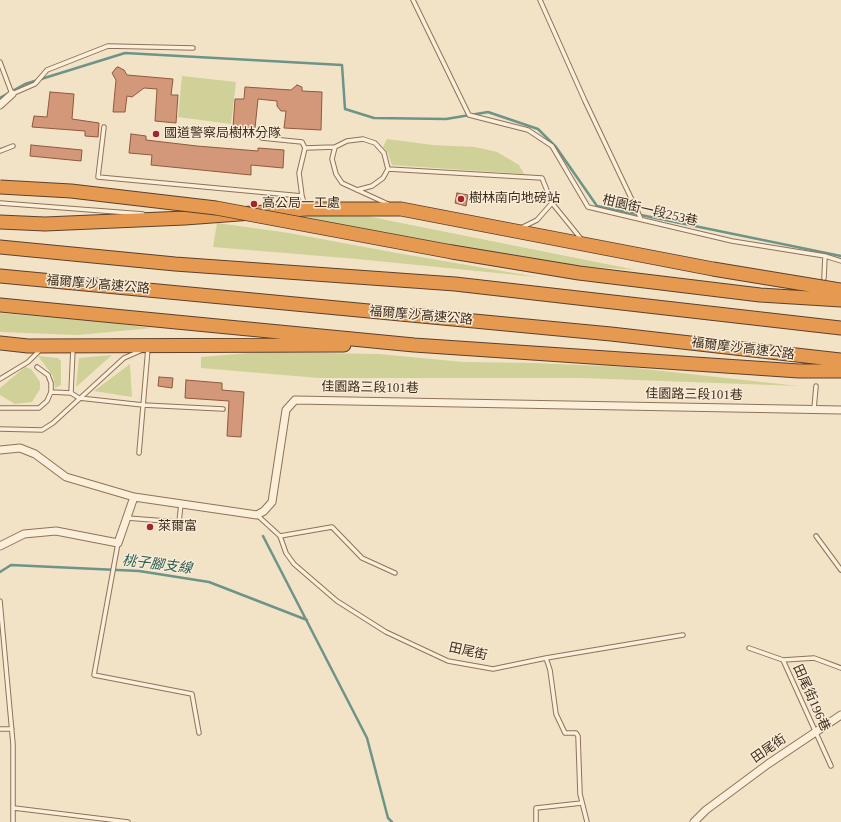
<!DOCTYPE html>
<meta charset="utf-8">
<style>
body{margin:0}
canvas{display:block;background:#f2e2c6}
</style>
<canvas width="841" height="822"></canvas>
<script>
const ctx = document.querySelector('canvas').getContext('2d');
ctx.lineJoin = 'round';
function fillPath(path, color) {
  ctx.fillStyle = color;
  ctx.fill(path, 'evenodd');
}
function shape(rows) {
  const path = new Path2D();
  for (const r of rows) {
    path.moveTo(r[0], r[1]);
    for (let i = 2; i < r.length; i += 2) path.lineTo(r[i], r[i + 1]);
  }
  return path;
}
function stroke(path, color, width, dash) {
  ctx.strokeStyle = color;
  ctx.lineWidth = width;
  ctx.lineCap = dash ? 'butt' : 'round';
  ctx.setLineDash(dash || []);
  ctx.stroke(path);
}
function write(font, color, halo, rows, align = 'center') {
  ctx.font = font + ' "Times New Roman","Noto Sans TC",serif';
  ctx.lineWidth = 3;
  ctx.setLineDash([]);
  ctx.textBaseline = 'middle';
  ctx.strokeStyle = halo;
  ctx.fillStyle = color;
  for (const [text, x, y, turn = 0] of rows) {
    ctx.save();
    ctx.translate(x, y);
    ctx.rotate((+turn || 0) * Math.PI / 180);
    ctx.textAlign = isNaN(turn) ? turn : align;
    if (halo) ctx.strokeText(text, 0, 0);
    ctx.fillText(text, 0, 0);
    ctx.restore();
  }
}
const green = shape([
 [182,76,236,82,231,124,178,117],
 [387,139,433,145,475,147,497,152,519,165,524,174,392,165,388,153,383,147],
 [358,214,386,220,636,270,565,265,296,217],
 [217,223,289,233,397,253,537,277,357,259,213,247],
 [0,313,102,322,152,328,78,335,0,332],
 [261,352,379,354,463,362,534,363,626,367,798,386,582,378,319,378,201,368,201,357],
 [112,355,76,387,79,358],
 [38,356,58,358,61,361,61,385,55,388,53,376],
 [130,364,132,397,94,391],
 [25,367,31,369,36,376,40,382,40,389,32,402,15,404,0,395,0,388]
]);
const stream = shape([
 [0,98,25,84,125,53,342,65,345,109,374,118,446,119,488,112,538,129,556,147,597,206,841,256],
 [263,536,367,738,388,818,392,822],
 [0,572,11,565,139,571,209,582,307,620]
]);
const building = shape([
 [118,67,124,70,127,75,173,79,171,95,178,95,176,123,155,121,157,89,144,88,132,97,127,96,125,112,113,112,116,80,112,73,116,68,118,67],
 [297,85,302,87,302,91,322,92,321,130,284,128,286,111,281,111,277,106,277,101,258,99,255,128,233,127,235,99,244,99,245,87,291,90,297,85],
 [50,92,74,94,72,119,99,123,98,137,85,136,85,131,32,127,34,116,47,117,50,92],
 [131,134,146,136,146,140,197,146,258,151,258,148,284,150,283,168,251,165,251,175,151,165,152,155,129,153,131,134],
 [31,145,82,150,81,161,30,156,31,145],
 [457,193,468,195,466,206,455,203,457,193],
 [159,377,173,378,172,388,158,386,159,377],
 [186,380,222,383,222,390,244,392,241,437,227,436,229,401,185,398,186,380]
]);
const lane = shape([
 [413,0,469,115,528,130,552,146,588,207,732,241,825,256,841,261],
 [540,0,585,101,641,219],
 [0,62,12,94,35,84,47,70,108,46,193,48],
 [104,127,98,177,302,196,305,206],
 [262,138,302,142,305,148,335,147],
 [0,151,13,146],
 [357,190,372,186,383,178,388,169],
 [302,196,299,173,305,148],
 [0,203,143,214],
 [388,204,342,183,336,174,332,159,335,147,347,141,363,139,375,143,384,153,388,169,542,178,552,203,582,240],
 [521,228,537,220,552,203],
 [824,278,825,256],
 [73,348,71,393,79,398,143,405,223,409],
 [37,367,48,375,51,383,51,392,71,393],
 [0,379,28,362,41,349],
 [0,408,39,408,47,401,51,392],
 [814,409,816,386],
 [0,429,42,430,53,423,124,358,140,351],
 [139,453,148,348],
 [257,515,280,536,286,553,294,564,337,601,386,632,448,661,493,669,546,658,550,670,556,714,565,733,576,733,578,736,580,794,587,822],
 [127,518,179,522,181,504],
 [280,536,332,527,362,558,395,573],
 [816,536,841,570],
 [118,543,94,675,192,694,199,733],
 [0,601,13,744,13,822],
 [749,648,783,660,814,658,841,668],
 [546,658,683,635],
 [783,660,831,766],
 [0,729,12,729],
 [14,808,128,822],
 [536,822,536,808,582,803]
]);
const street = shape([
 [0,105,12,94],
 [0,450,20,448,35,454,66,477,134,497,257,515,264,511,272,502,286,410,295,400,841,410],
 [0,546,24,534,56,531,118,543,134,497],
 [694,822,706,810,768,764,841,715]
]);
const highway = shape([
 [0,222,45,224,185,218,306,209,401,209,713,269,841,290],
 [0,247,175,264,455,284,841,328],
 [452,252,579,273,760,295,841,300],
 [0,276,611,334,841,360],
 [0,305,414,345,799,371,841,371],
 [0,343,28,346,344,345]
]);
const highwayBridge = shape([
 [0,187,71,191,216,208,452,252]
]);
const markers = [
 [156,134,4,"#a3252e"],
 [461,199,4,"#a3252e"],
 [254,204,4,"#a3252e"],
 [150,527,4,"#a3252e"]
];
const poiNames = [
 ["國道警察局樹林分隊",164,134],
 ["樹林南向地磅站",469,199],
 ["高公局一工處",262,204],
 ["萊爾富",158,527]
];
const streetNames = [
 ["柑園街一段253巷",650,211,13],
 ["福爾摩沙高速公路",98,285,5],
 ["福爾摩沙高速公路",421,316,5],
 ["福爾摩沙高速公路",743,349,7],
 ["佳園路三段101巷",370,388,1],
 ["佳園路三段101巷",694,395,1],
 ["田尾街",468,652,13],
 ["田尾街196巷",811,698,66],
 ["田尾街",769,749,-35]
];
const waterNames = [
 ["桃子腳支線",157,565,7]
];
fillPath(green, '#cfd198');
stroke(stream, '#6d9488', 2.5);
fillPath(building, '#d39879');
stroke(building, '#90583d', 1);
stroke(lane, '#8f725a', 5.5);
stroke(street, '#8f725a', 9);
stroke(highway, '#5d402e', 15);
stroke(lane, '#fbefda', 3.5);
stroke(street, '#fbefda', 7);
stroke(highway, '#e69a51', 13);
stroke(highwayBridge, '#5d402e', 15, []);
stroke(highwayBridge, '#e69a51', 13);
for (const [x, y, r, color] of markers) {
  const dot = new Path2D();
  dot.arc(x, y, r, 0, 2 * Math.PI);
  ctx.fillStyle = color;
  ctx.fill(dot);
  stroke(dot, '#f8ecd6', 1.5);
}
write('13px', '#3e2c1f', '#f8ecd6', poiNames, 'left');
write('13px', '#3e2c1f', '#f8ecd6', streetNames);
write('italic 14px', '#2d5f58', '#f8ecd6', waterNames);
</script>
